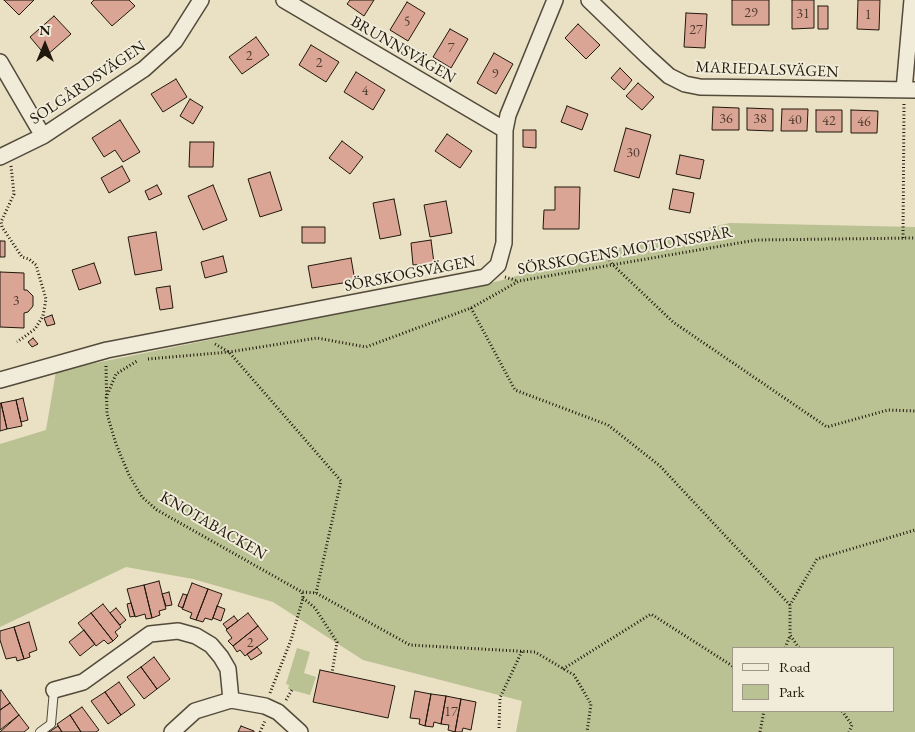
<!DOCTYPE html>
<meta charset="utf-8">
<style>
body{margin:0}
#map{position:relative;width:915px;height:732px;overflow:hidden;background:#eae0c4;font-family:"EB Garamond",serif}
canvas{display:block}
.legend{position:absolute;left:732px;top:647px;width:162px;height:65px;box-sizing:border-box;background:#f1ebd9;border:1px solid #9d9787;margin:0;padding:6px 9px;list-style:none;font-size:15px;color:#20180c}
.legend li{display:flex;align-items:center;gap:10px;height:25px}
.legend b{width:25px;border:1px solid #9d9787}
.north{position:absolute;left:20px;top:20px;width:50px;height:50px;-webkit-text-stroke:4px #f1ebd9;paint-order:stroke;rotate:0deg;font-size:14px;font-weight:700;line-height:20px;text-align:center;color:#20180c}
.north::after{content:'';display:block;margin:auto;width:18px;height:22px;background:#20180c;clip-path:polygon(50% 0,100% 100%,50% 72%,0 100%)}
</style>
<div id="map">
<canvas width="915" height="732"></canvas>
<ul class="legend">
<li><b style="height:6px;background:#f1ebd9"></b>Road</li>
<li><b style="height:14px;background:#bac192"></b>Park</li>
</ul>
<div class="north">N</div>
</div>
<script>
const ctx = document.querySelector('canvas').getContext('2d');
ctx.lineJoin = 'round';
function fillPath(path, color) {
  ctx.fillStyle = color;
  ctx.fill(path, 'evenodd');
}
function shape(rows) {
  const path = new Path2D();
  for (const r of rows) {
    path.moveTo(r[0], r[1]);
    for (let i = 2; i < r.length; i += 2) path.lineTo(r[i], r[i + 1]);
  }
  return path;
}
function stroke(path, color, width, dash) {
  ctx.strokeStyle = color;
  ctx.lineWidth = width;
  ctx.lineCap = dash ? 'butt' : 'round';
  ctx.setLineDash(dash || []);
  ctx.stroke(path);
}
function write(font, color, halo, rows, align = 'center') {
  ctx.font = font + ' "EB Garamond",serif';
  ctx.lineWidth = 4;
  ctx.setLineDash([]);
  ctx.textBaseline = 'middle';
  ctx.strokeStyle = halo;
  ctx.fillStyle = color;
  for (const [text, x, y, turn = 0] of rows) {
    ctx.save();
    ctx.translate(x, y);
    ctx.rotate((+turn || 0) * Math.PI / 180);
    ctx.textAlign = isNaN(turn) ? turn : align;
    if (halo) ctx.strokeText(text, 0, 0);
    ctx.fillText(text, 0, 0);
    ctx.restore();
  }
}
const green = shape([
 [730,223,915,227,915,732,516,732,522,701,363,660,273,602,193,579,126,567,0,627,0,444,46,430,56,371,499,281,604,251],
 [734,648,894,648,894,711,734,711],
 [297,648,310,652,304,673,316,677,310,695,288,689,289,685,286,684]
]);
const building = shape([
 [4,0,34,0,19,15,4,0],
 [94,0,129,0,135,6,112,26,91,3,94,0],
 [350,0,374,0,364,16,347,4,350,0],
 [732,0,769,0,769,25,732,25,732,0],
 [792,0,814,0,814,28,792,29,792,0],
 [858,0,880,0,879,30,857,29,858,0],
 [407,2,425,13,408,41,390,30,407,2],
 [818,6,828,6,828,29,818,29,818,6],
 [686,13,707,14,705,48,684,47,686,13],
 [54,16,71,34,46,56,30,37,54,16],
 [578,24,600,45,586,59,565,38,578,24],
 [450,29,468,39,451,68,433,57,450,29],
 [256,37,269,55,242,74,229,57,256,37],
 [311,45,339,62,326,82,299,65,311,45],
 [494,53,513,64,496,94,477,83,494,53],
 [620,68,632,80,624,90,611,78,620,68],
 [356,72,385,90,373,110,344,92,356,72],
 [176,79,187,97,163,112,151,94,176,79],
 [638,83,654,97,642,110,626,96,638,83],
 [190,99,203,107,193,124,180,116,190,99],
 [567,106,588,114,582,130,561,122,567,106],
 [713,107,739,108,739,130,712,130,713,107],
 [747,108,773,109,773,131,747,130,747,108],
 [782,109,808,109,807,131,781,131,782,109],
 [816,110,842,110,842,132,816,132,816,110],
 [851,110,878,111,877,133,851,133,851,110],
 [120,120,140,152,123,162,115,150,104,157,92,138,120,120],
 [626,128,651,135,639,178,614,171,626,128],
 [523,130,536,130,536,148,523,147,523,130],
 [447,134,472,151,460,168,435,151,447,134],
 [342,141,363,157,350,174,329,158,342,141],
 [190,142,214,142,213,167,189,167,190,142],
 [680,155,704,160,700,179,676,174,680,155],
 [122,166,130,181,109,193,101,178,122,166],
 [270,172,282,210,260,217,248,179,270,172],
 [157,185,162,194,149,200,145,191,157,185],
 [213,185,227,220,203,230,188,196,213,185],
 [555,187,580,187,579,229,543,229,544,210,555,210,555,187],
 [673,189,694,193,690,213,669,209,673,189],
 [394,199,401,235,380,239,373,203,394,199],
 [446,201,452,233,430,237,424,205,446,201],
 [302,227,325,227,325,243,302,243,302,227],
 [156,232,162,270,135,275,128,237,156,232],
 [431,240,434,263,413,265,411,243,431,240],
 [0,241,5,241,5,257,0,257,0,241],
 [223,256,227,272,205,278,201,262,223,256],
 [351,258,355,281,312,288,308,266,351,258],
 [94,263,101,283,79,290,72,270,94,263],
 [0,272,24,273,24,290,27,290,33,296,33,306,28,312,24,313,24,328,0,327,0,272],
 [170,286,173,308,160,310,156,288,170,286],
 [52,315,55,324,47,326,44,318,52,315],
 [33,338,38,344,32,347,28,342,33,338],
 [23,398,28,420,21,422,16,400,23,398],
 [16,400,22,426,7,429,1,403,16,400],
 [1,403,7,429,0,431,0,404,1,403],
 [159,581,166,609,159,611,160,615,152,618,144,585,159,581],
 [192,583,208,589,196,620,190,618,192,613,182,609,192,583],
 [144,585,152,618,146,619,145,614,135,617,127,589,144,585],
 [208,589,222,594,212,620,205,618,203,622,196,620,208,589],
 [169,592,172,605,166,606,162,594,169,592],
 [183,594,187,595,183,608,178,606,183,594],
 [131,603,135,616,130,617,127,604,131,603],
 [103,604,121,627,115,632,118,636,113,641,91,613,103,604],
 [217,606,225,609,221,621,213,618,217,606],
 [116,608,126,620,120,625,110,613,116,608],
 [91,613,113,641,108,644,104,640,96,646,78,623,91,613],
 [248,613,258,626,233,646,228,641,232,638,226,630,248,613],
 [234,616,238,621,227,629,223,624,234,616],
 [29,622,37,650,29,653,30,657,24,659,14,627,29,622],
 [258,626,268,639,245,656,240,650,237,652,233,646,258,626],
 [14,627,24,659,17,661,16,657,6,659,0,640,0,631,14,627],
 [84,630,95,644,80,656,69,642,84,630],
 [257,647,262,653,251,660,247,654,257,647],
 [154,657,170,679,157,689,141,667,154,657],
 [141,667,157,689,144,699,127,677,141,667],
 [320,670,395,686,388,718,313,702,320,670],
 [119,682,135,705,121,715,105,692,119,682],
 [1,690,10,703,0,710,0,691,1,690],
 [415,691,431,694,425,726,419,724,420,719,410,718,415,691],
 [105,692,121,715,108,724,91,701,105,692],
 [431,694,446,696,441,724,434,722,433,727,425,726,431,694],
 [446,696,461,699,455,732,448,730,449,725,441,724,446,696],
 [461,699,476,702,471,730,463,728,462,732,455,732,461,699],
 [10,703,19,715,0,730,0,710,10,703],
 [82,707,99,730,96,732,81,732,70,715,82,707],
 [19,715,29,728,24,732,0,732,19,715],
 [70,715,81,732,62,732,57,724,70,715],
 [58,726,62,732,49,732,58,726],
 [241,726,254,731,254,732,238,732,241,726]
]);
const path = shape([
 [11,166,14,194,1,222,2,227,22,257,29,259,36,265,46,299,43,316,35,329,17,342],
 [903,238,904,104],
 [604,251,612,264,673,322,827,427,888,410,915,411],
 [505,277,518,281],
 [471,308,515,390,608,425,660,466,790,605],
 [215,344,229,352,341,481,316,593],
 [148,359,229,352,317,338,366,347,471,308,519,281,756,240,915,238],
 [106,366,107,414,116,444,129,475,142,497,157,510,302,592,316,593,410,645,535,652,574,675,591,704,587,732],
 [106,398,116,374,137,361],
 [303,598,315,608,337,642,332,673],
 [785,648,790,636],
 [799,648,790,635,790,605,817,559,915,530],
 [563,669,651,614,734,667],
 [270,693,291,640,303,598,302,592],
 [286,700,292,690],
 [842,711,852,725,849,732],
 [499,728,500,698,522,651],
 [260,732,265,721],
 [760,732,764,711]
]);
const service = shape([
 [40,732,51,724,54,690]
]);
const minor = shape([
 [284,0,505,130],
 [589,0,647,56,669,76,685,84,700,87,915,90],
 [0,62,43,136],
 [904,90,912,0],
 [0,157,43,136,144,69,175,41,201,0],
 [0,380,107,350,485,277,498,265,504,243,505,130,508,115,555,0],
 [54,690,83,682,150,634,178,631,196,636,211,645,221,657,228,669,231,700],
 [172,732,195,711,231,700,265,706,278,712,300,732]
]);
const numberNames = [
 ["29",751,13],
 ["31",803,14],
 ["1",868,15],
 ["5",407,22],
 ["27",696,30],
 ["7",451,48],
 ["2",249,56],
 ["2",319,63],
 ["9",495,74],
 ["4",365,91],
 ["36",726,119],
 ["38",760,119],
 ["40",795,120],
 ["42",829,121],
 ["46",864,122],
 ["30",633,153],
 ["3",16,301],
 ["2",250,643],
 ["17",451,712]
];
const streetNames = [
 ["BRUNNSVÄGEN",403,50,30],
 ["MARIEDALSVÄGEN",767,70,2],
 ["SOLGÅRDSVÄGEN",88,83,-34],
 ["SÖRSKOGENS MOTIONSSPÅR",625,251,-10],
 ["SÖRSKOGSVÄGEN",410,274,-11],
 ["KNOTABACKEN",213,526,30]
];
fillPath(green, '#bac192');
fillPath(building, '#daa595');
stroke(building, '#20180c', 1);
stroke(service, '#524a3a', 10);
stroke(minor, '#524a3a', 18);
stroke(path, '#20180c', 3, [1, 2.5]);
stroke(service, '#f1ebd9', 8);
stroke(minor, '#f1ebd9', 15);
write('14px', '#4e3b2e', null, numberNames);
write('16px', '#20180c', '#f1ebd9', streetNames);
</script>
